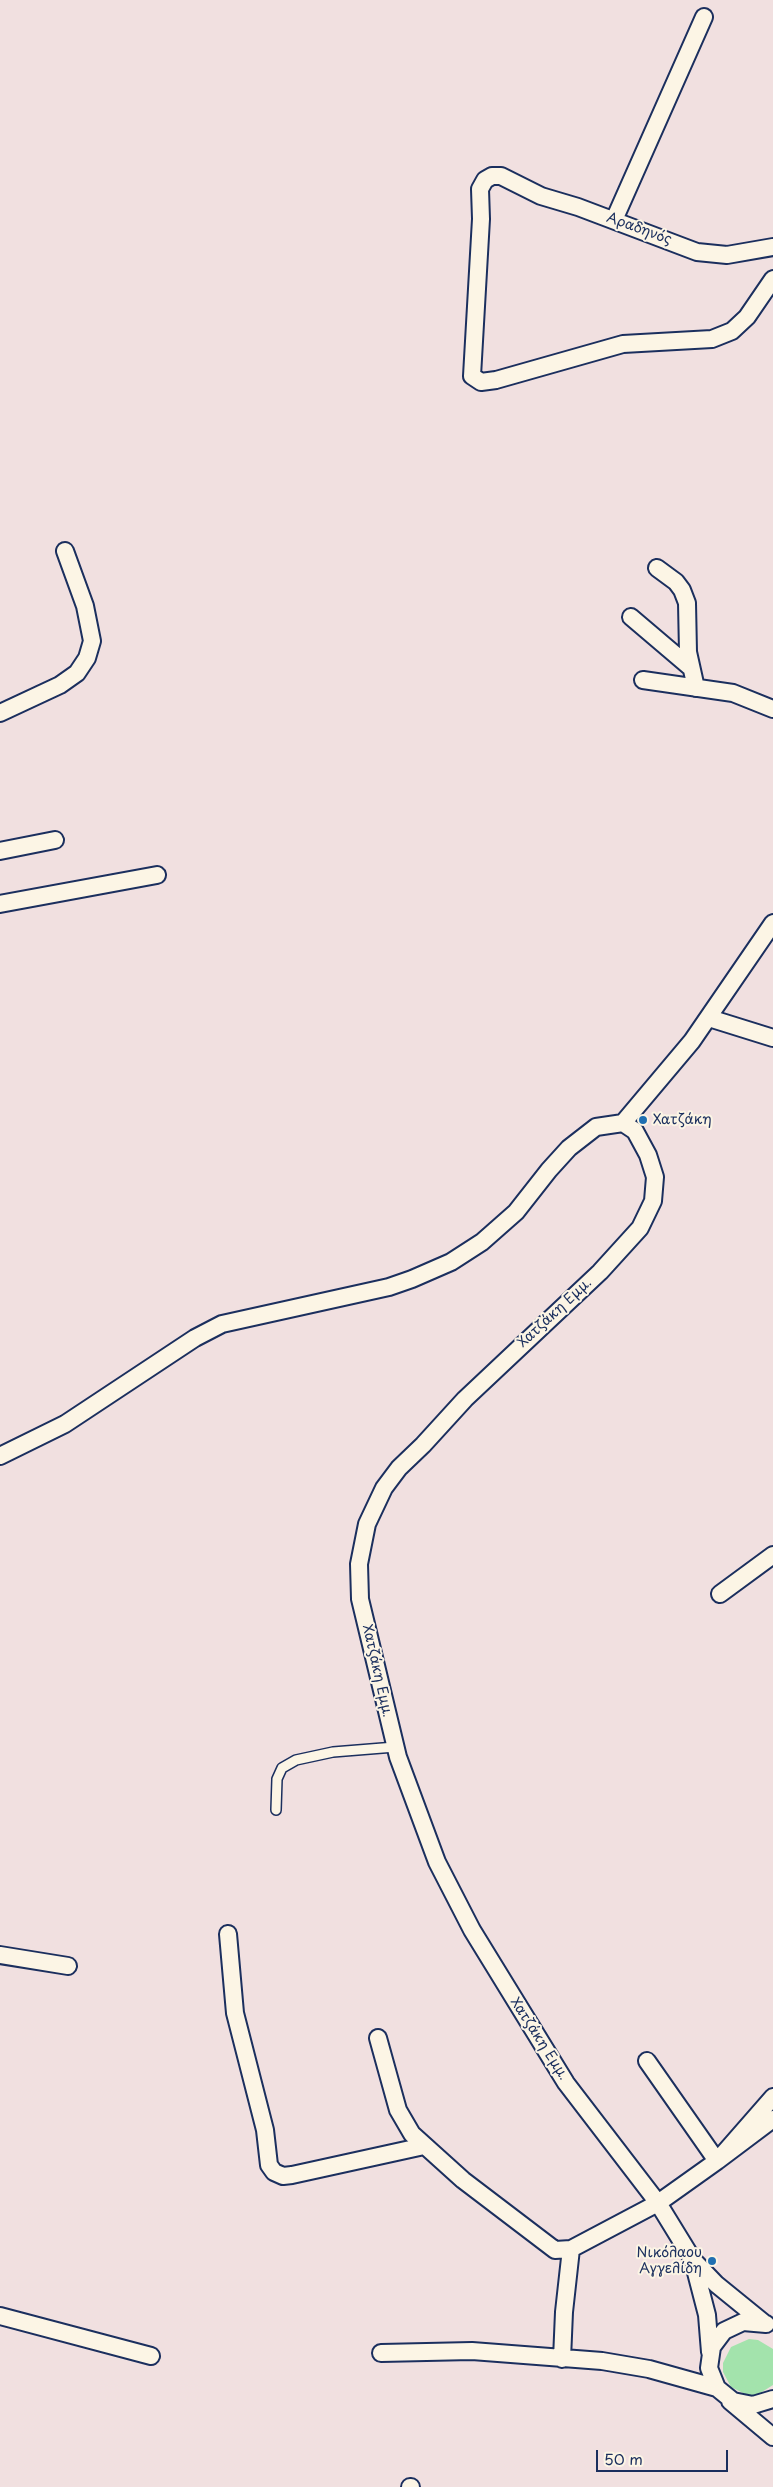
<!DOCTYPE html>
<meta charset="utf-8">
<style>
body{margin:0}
#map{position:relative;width:773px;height:2487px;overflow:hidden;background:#f1e0e0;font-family:"Playpen Sans",sans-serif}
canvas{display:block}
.scale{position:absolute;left:596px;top:2450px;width:132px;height:22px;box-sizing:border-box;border:2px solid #1b2f5e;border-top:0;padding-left:6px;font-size:15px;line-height:18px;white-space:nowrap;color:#1b2f5e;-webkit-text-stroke:4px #fcf5e5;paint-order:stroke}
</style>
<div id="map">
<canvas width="773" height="2487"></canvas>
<div class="scale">50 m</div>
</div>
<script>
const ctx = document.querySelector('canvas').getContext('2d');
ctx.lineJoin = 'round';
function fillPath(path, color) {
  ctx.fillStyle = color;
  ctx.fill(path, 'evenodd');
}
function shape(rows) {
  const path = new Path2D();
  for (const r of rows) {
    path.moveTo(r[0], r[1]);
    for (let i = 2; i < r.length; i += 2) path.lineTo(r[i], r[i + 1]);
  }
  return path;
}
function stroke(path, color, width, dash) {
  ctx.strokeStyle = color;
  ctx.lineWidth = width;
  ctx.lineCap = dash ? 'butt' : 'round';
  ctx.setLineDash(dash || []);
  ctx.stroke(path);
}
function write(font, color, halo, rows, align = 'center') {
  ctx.font = font + ' "Playpen Sans",sans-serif';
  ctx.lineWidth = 4;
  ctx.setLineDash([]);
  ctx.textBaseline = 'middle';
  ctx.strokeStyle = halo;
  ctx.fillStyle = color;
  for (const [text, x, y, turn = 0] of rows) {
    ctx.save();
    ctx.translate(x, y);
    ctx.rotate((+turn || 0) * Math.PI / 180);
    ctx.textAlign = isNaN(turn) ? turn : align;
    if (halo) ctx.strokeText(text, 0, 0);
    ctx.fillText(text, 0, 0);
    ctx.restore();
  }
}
const green = shape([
 [749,2339,758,2340,773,2349,773,2385,757,2395,747,2395,731,2387,723,2372,723,2363,731,2347]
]);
const lane = shape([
 [276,1810,277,1779,282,1768,296,1760,333,1752,395,1747]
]);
const street = shape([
 [614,220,704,17],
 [773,247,727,255,697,252,578,207,541,196,501,176,492,176,485,180,480,189,481,219,472,376,481,382,496,380,623,344,712,339,732,331,747,317,773,279],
 [657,568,676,582,682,590,687,603,688,652,696,688],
 [631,617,691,668],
 [643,680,733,693,773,709],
 [0,713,60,685,77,673,87,658,92,641,85,606,65,551],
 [0,851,55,840],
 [0,904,157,875],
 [709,1018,773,1038],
 [623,1123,692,1041,773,923],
 [0,1456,65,1424,195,1338,222,1324,389,1287,412,1279,451,1262,482,1242,516,1212,549,1170,569,1148,596,1127,623,1123,635,1131,648,1155,655,1177,653,1201,640,1228,600,1272,465,1399,423,1445,399,1468,384,1488,367,1524,359,1564,360,1599,398,1757,437,1862,472,1930,566,2083,658,2203,693,2260,716,2284,764,2323],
 [720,1594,773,1555],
 [228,1934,235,2013,265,2130,269,2165,274,2172,283,2176,292,2175,424,2146],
 [0,1955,68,1966],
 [378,2038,398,2110,412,2134,463,2180,555,2250,571,2249,658,2203,717,2161,773,2097],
 [647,2061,717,2161,773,2119],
 [693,2261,707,2315,710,2352],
 [0,2316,151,2356],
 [766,2324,743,2322,724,2331,712,2347,709,2368,717,2388,733,2401,753,2405,773,2399],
 [381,2353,472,2351,602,2361,649,2369,717,2388],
 [562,2359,564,2312,571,2249],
 [730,2401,773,2437],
 [410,2487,411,2487]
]);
const markers = [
 [643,1120,5,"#1f6fb2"],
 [712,2261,5,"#1f6fb2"]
];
const streetNames = [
 ["Αραδηνός",639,229,20],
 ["Χατζάκη Εμμ.",555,1313,-43],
 ["Χατζάκη Εμμ.",377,1671,77],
 ["Χατζάκη Εμμ.",539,2039,57]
];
const poiNames = [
 ["Χατζάκη",653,1120],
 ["Νικόλαου",702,2253,"right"],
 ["Αγγελίδη",702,2269,"right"]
];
fillPath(green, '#a3e3ac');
stroke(lane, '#1b2f5e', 12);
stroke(street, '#1b2f5e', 20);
stroke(lane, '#fcf5e5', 9);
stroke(street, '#fcf5e5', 16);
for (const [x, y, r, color] of markers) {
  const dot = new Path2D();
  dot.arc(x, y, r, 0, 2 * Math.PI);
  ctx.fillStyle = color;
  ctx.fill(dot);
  stroke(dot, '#fcf5e5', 2);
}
write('14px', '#1b2f5e', '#fcf5e5', streetNames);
write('14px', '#1b2f5e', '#fcf5e5', poiNames, 'left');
</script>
